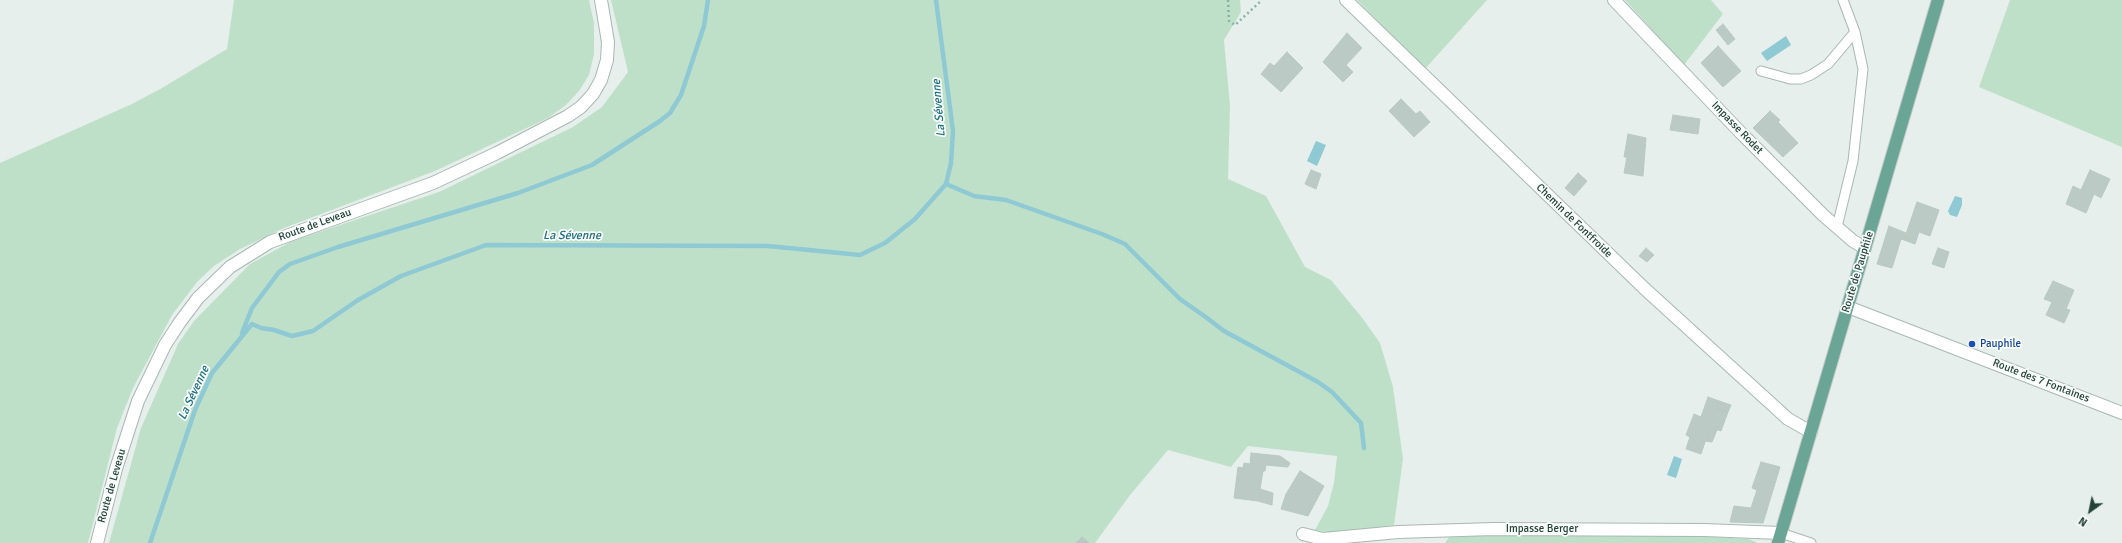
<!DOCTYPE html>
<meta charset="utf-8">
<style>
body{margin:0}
#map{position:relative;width:2122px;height:543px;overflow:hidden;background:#e6efeb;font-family:Signika,sans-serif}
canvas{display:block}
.north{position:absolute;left:2070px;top:491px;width:40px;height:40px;-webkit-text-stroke:3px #f7fbf9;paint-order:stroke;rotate:213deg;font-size:11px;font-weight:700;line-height:16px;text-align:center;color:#24423a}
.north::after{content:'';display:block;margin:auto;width:14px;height:18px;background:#24423a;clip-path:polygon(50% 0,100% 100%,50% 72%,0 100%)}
</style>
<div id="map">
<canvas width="2122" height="543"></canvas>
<div class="north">N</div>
</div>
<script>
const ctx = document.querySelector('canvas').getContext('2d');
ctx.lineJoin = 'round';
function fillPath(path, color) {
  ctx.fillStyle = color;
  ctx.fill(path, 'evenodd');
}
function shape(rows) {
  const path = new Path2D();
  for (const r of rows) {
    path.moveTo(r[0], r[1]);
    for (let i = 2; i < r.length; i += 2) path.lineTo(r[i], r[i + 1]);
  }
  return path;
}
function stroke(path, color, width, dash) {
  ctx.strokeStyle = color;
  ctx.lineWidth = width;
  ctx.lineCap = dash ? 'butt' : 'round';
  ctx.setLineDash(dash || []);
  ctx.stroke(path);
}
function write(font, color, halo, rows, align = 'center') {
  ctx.font = font + ' Signika,sans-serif';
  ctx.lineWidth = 3.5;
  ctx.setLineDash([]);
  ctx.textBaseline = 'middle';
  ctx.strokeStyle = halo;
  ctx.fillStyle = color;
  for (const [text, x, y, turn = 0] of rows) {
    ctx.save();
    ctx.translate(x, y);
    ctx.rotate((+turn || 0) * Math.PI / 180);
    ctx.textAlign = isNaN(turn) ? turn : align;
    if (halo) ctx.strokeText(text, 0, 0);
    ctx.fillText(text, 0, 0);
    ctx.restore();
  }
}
const green = shape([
 [234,0,589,0,594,23,594,54,589,75,579,91,566,105,548,118,435,171,284,228,240,249,214,266,197,282,172,315,133,388,117,428,88,543,0,543,0,163,132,104,162,88,227,49],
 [611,0,1240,0,1241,12,1224,40,1230,106,1228,179,1266,196,1305,267,1331,280,1363,319,1380,343,1393,387,1403,459,1394,525,1334,533,1315,530,1328,506,1334,483,1337,456,1248,446,1231,467,1168,450,1130,495,1095,543,109,543,141,428,178,344,194,321,250,264,292,241,439,192,573,127,602,107,628,72],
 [1357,0,1487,0,1425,69],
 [1625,0,1711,0,1723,14,1684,65],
 [2010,0,2122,0,2122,147,1979,87],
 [1450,536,1697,536,1749,539,1758,543,1445,543]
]);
const water = shape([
 [1786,36,1791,45,1767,61,1761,53],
 [1316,141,1326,145,1317,166,1307,161],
 [1955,196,1962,198,1962,205,1957,217,1950,215,1948,211],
 [1674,456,1682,459,1676,478,1667,475]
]);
const stream = shape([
 [946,184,974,196,1006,200,1102,234,1125,244,1180,299,1207,318,1224,331,1318,382,1332,392,1361,423,1364,448],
 [242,333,252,308,279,272,290,264,338,247,518,193,592,165,660,121,670,113,681,95,704,26,708,0],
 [150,543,195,410,212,373,252,324,261,328,274,330,292,336,313,331,358,300,401,276,486,245,768,246,860,255,885,243,915,219,946,184,951,163,953,131,936,0]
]);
const building = shape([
 [1723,24,1735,39,1728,45,1716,30,1723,24],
 [1347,33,1362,48,1346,65,1353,72,1343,82,1323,62,1347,33],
 [1718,46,1741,71,1723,87,1701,63,1718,46],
 [1287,52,1303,68,1281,92,1261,74,1270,63,1274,66,1287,52],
 [1401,99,1416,114,1420,111,1430,122,1414,137,1389,111,1401,99],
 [1770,111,1780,120,1778,122,1798,143,1783,157,1753,128,1770,111],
 [1673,115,1700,119,1698,134,1670,130,1673,115],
 [1628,134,1646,138,1643,176,1624,173,1627,157,1624,157,1628,134],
 [1311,170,1321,174,1316,189,1305,184,1311,170],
 [2090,170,2110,179,2101,198,2094,194,2086,213,2066,204,2073,186,2081,190,2090,170],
 [1578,173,1587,181,1574,196,1565,188,1578,173],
 [1917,202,1939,210,1930,236,1919,232,1915,244,1904,240,1917,202],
 [1889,226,1906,233,1904,240,1901,239,1892,268,1877,264,1889,226],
 [1646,248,1654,255,1647,262,1639,256,1646,248],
 [1938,248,1949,252,1944,268,1932,264,1938,248],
 [2053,281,2074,290,2066,309,2070,310,2064,323,2046,315,2052,302,2044,299,2053,281],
 [1708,397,1719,401,1716,408,1728,412,1721,431,1710,427,1701,454,1686,449,1690,437,1686,435,1694,414,1701,417,1708,397],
 [1719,401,1731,405,1728,412,1716,408,1719,401],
 [1710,427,1717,430,1712,442,1705,441,1710,427],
 [1251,453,1280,456,1290,463,1288,467,1266,465,1265,471,1263,471,1260,489,1273,493,1272,505,1258,501,1234,498,1238,467,1243,468,1244,463,1250,464,1251,453],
 [1761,462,1780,467,1763,523,1730,522,1734,506,1751,508,1757,490,1752,488,1761,462],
 [1300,471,1324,486,1308,516,1281,509,1286,494,1300,471],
 [1082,537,1089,543,1076,543,1082,537]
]);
const path = shape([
 [1228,0,1229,21,1235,25,1262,0]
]);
const service = shape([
 [1761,71,1790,79,1801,79,1811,75,1828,64,1855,32],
 [1837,227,1853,161,1863,69,1855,32,1843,0],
 [1781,533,1811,543]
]);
const minor = shape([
 [1346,0,1645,289,1788,419,1811,432],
 [1614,0,1741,133,1823,215,1853,241,1865,248],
 [1303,534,1323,539,1398,532,1493,529,1704,530,1781,533]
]);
const tertiary = shape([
 [1848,307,2122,413],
 [97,543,116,469,138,401,165,345,180,322,198,298,230,267,270,242,433,183,497,153,568,116,581,107,593,94,601,80,607,60,608,42,601,0]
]);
const primary = shape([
 [1778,543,1938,0]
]);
const markers = [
 [1972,344,4,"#1a4fb4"]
];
const streetNames = [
 ["Impasse Rodet",1737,128,46],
 ["Chemin de Fontfroide",1574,221,44],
 ["Route de Leveau",315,225,-20],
 ["Route de Pauphile",1858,272,-73],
 ["Route des 7 Fontaines",2041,381,21],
 ["Route de Leveau",112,486,-74],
 ["Impasse Berger",1542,529]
];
const transitNames = [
 ["Pauphile",1980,344]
];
const waterNames = [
 ["La Sévenne",939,108,-95],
 ["La Sévenne",572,236],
 ["La Sévenne",194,393,-65]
];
fillPath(green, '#bfe0c8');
fillPath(water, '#8ec9d4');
stroke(stream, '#8ec9d4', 4.5);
fillPath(building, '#bbcac4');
stroke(building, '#b8c9c2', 1);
stroke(service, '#a8b8b2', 11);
stroke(minor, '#a8b8b2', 14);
stroke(tertiary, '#a8b8b2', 14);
stroke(primary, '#c2cac8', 14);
stroke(path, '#86b3a5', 2.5, [2, 3]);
stroke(service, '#fff', 9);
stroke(minor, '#fff', 12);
stroke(tertiary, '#fff', 12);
stroke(primary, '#6aa596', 12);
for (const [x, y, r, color] of markers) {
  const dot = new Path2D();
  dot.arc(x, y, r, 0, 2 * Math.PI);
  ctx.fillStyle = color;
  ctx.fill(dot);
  stroke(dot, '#f7fbf9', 1.5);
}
write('11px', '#24423a', '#f7fbf9', streetNames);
write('11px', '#164399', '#f7fbf9', transitNames, 'left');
write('italic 12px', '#1c6f80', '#f7fbf9', waterNames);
</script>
